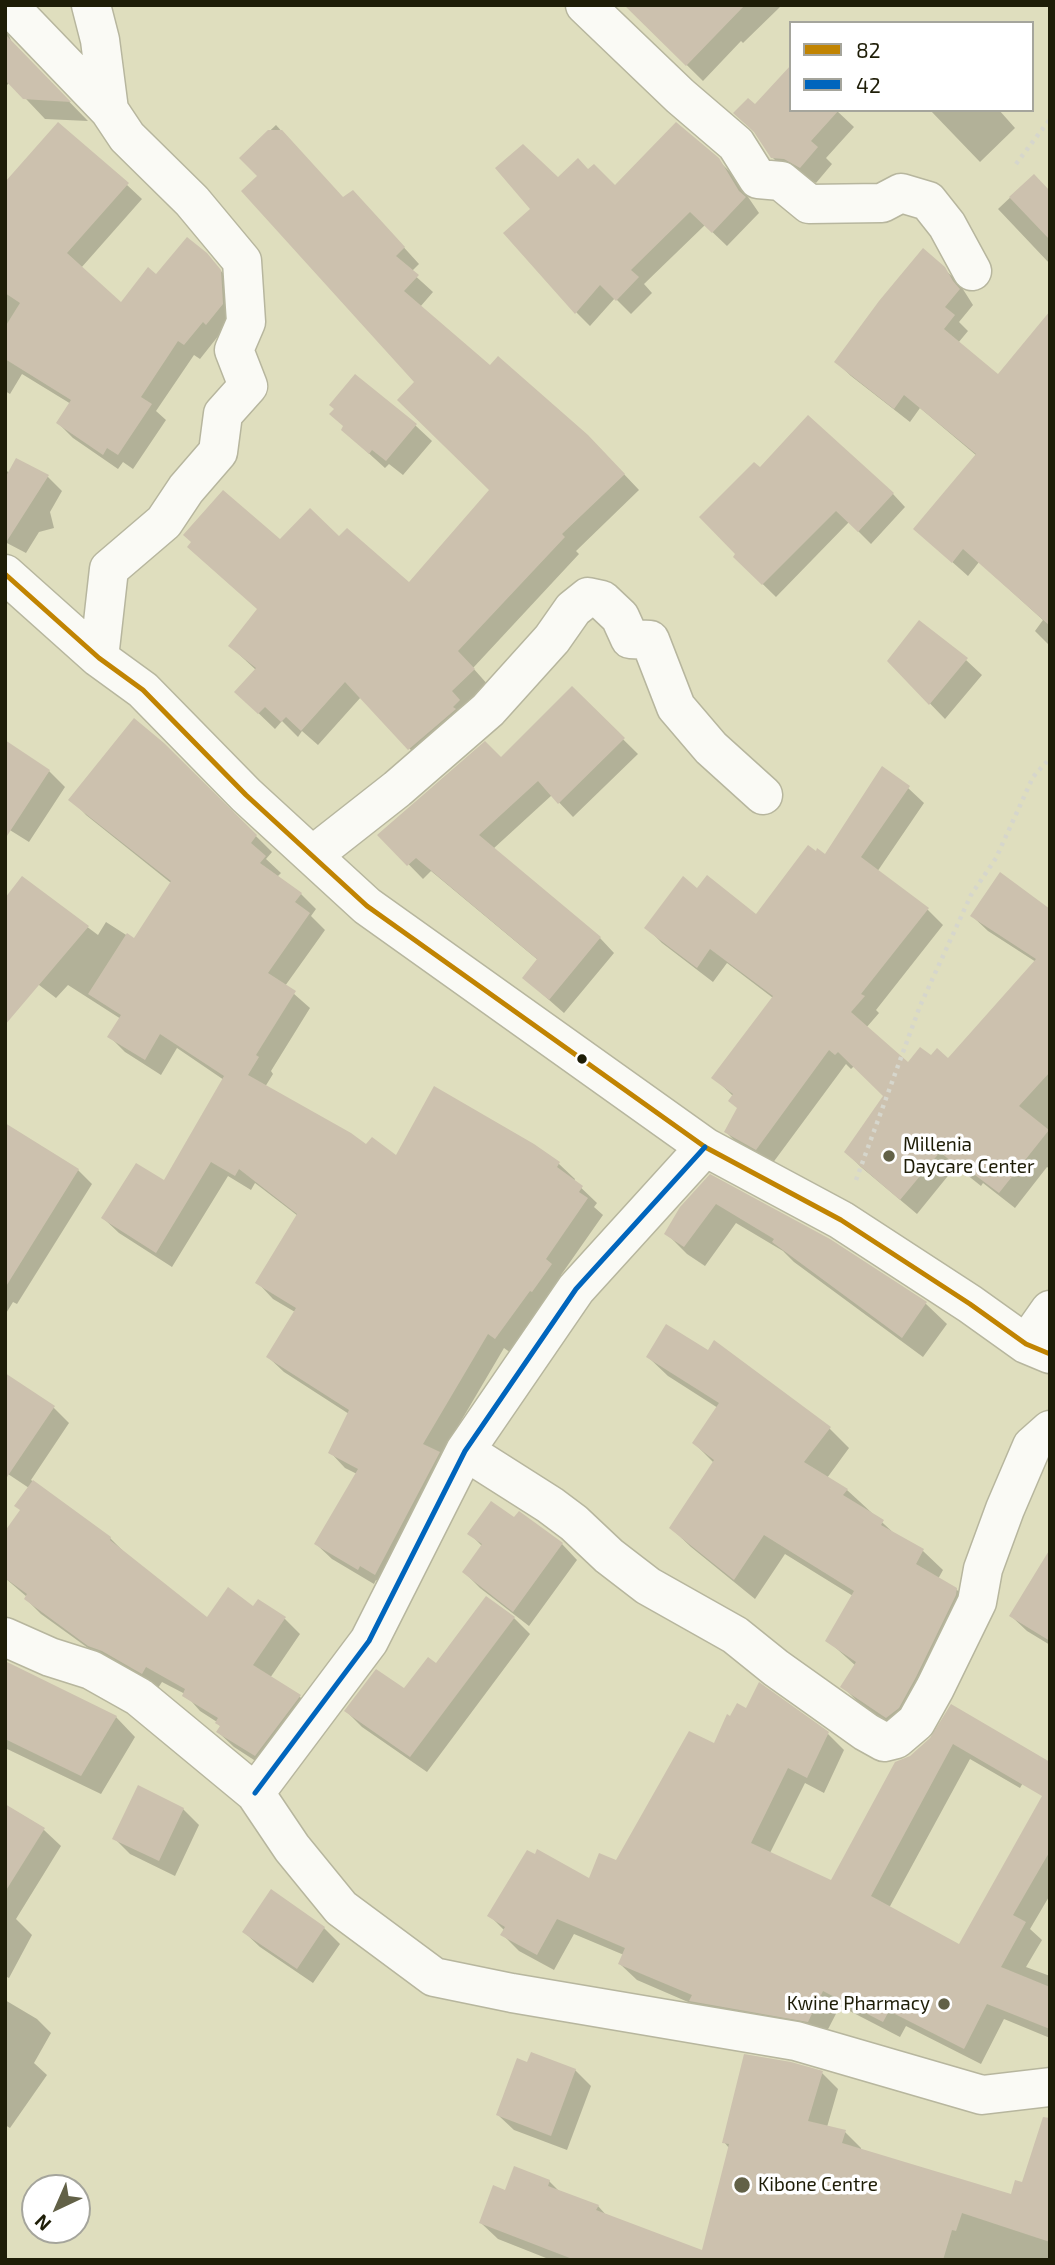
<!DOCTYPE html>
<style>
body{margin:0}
#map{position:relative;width:1055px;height:2265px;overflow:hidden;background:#dfdebe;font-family:"Exo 2",sans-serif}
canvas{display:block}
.frame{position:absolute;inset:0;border:7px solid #1e1d07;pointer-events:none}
.legend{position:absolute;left:789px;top:21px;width:245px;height:91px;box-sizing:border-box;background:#fff;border:2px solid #a5a59c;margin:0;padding:9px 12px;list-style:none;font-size:21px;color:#1e1d07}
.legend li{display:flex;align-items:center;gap:14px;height:35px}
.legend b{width:35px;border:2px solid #a5a59c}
.north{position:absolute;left:21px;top:2174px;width:70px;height:70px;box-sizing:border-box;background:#fff;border:2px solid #a5a59c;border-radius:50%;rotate:224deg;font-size:19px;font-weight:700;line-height:28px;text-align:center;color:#1e1d07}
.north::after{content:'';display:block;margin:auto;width:24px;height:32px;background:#626147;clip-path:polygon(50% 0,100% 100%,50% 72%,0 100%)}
</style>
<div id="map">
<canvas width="1055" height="2265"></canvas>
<div class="frame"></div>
<ul class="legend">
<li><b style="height:9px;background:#c18402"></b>82</li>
<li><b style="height:9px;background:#0065bd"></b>42</li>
</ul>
<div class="north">N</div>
</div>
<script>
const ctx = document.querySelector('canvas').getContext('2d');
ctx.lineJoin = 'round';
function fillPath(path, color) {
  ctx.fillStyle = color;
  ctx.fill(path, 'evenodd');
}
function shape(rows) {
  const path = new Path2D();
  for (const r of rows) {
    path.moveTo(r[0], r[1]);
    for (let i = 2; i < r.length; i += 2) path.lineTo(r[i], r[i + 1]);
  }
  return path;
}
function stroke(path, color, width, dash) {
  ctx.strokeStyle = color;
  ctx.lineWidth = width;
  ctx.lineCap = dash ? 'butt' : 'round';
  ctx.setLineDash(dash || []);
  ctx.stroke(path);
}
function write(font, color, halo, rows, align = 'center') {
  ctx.font = font + ' "Exo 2",sans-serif';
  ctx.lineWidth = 7;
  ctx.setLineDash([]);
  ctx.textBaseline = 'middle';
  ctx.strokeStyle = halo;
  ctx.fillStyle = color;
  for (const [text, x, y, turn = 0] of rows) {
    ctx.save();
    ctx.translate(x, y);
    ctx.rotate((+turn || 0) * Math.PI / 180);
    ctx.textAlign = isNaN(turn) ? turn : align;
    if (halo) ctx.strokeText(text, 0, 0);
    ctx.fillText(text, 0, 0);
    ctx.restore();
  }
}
const shadow = shape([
 [626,5,778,5,780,7,743,43,741,41,703,81],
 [5,26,12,43,88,121,45,119,10,82,5,87],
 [755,107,791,110,836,110,854,127,826,158,832,164,816,183,801,175,788,173,772,157],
 [930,110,999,110,1015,128,980,162],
 [276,125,343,198,368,208,419,264,411,272,433,292,420,307,490,368,604,453,639,490,576,551,579,554,473,668,489,686,425,765,361,697,318,745,302,731,298,737,282,721,275,729,252,707,256,670,230,646,259,610,193,543,280,542,339,538,409,585,491,490,417,382,260,176,241,158],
 [718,160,733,175,759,213,727,246,705,225,644,284,652,293,631,314,615,298,590,326,576,312,533,209,558,179,589,171,615,187],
 [1033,176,1050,193,1050,264,998,209],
 [5,185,127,185,142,199,81,268,121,304,156,277,205,254,235,286,222,338,219,335,200,359,194,355,156,411,166,420,133,469,123,462,118,469,73,438,58,423,71,404,22,374,10,394,5,391],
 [943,268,959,283,973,305,959,322,968,331,958,343,998,377,1050,313,1050,646,1035,631,1043,620,979,562,968,576,915,529,977,456,920,408,910,422,851,376,836,362],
 [355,376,416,426,432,441,403,475,389,464,385,468,343,430],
 [5,470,10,473,48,477,62,491,50,512,54,528,39,532,26,553,5,542],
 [760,470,893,494,905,507,871,544,849,522,776,597,735,557],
 [966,660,982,675,945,719,889,661],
 [572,689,638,754,573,817,552,795,493,849,600,938,614,953,564,1013,524,978,538,960,431,871,423,879,380,835,501,759],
 [163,744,272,852,266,859,281,873,277,877,301,894,316,909,311,916,325,930,285,986,310,1008,271,1071,273,1074,265,1087,366,1147,396,1158,533,1145,559,1164,575,1179,574,1181,597,1203,594,1207,603,1215,561,1275,566,1280,511,1353,504,1348,441,1455,454,1469,391,1589,376,1580,374,1584,332,1559,316,1544,357,1474,345,1468,330,1452,349,1414,284,1372,268,1357,295,1312,273,1299,258,1283,298,1216,255,1183,251,1190,228,1176,172,1267,119,1233,103,1218,165,1182,224,1080,177,1048,161,1075,125,1052,110,1037,121,1019,68,985,56,998,9,962,30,884,98,935,106,922,134,940,171,883,86,815,71,799],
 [49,771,65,787,29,842,5,827],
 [908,788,924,803,877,872,928,910,943,925,876,1010,879,1013,866,1028,908,1064,931,1058,948,1060,1036,962,988,931,972,916,1050,911,1050,1169,1047,1167,1015,1208,983,1183,981,1186,956,1166,917,1214,861,1167,846,1152,885,1096,854,1066,851,1069,846,1064,772,1164,741,1147,726,1132,739,1110,733,1096,713,1077,773,998,727,963,713,982,662,943,647,928,698,890,757,916],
 [5,1125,78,1170,92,1184,17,1304,13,1302,5,1315],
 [710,1177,829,1240,926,1304,947,1324,923,1357,794,1262,783,1251,736,1223,705,1266,687,1254,667,1234],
 [648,1357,829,1428,849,1448,827,1478,847,1490,897,1536,923,1551,943,1570,938,1579,956,1589,976,1609,907,1737,862,1706,843,1687,856,1666,827,1640,853,1596,785,1554,755,1599,691,1547,671,1528,714,1463,694,1443,718,1408,668,1376],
 [53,1407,69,1423,31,1480,110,1538,126,1554,207,1619,254,1608,285,1619,300,1634,270,1678,300,1697,315,1712,271,1771,234,1747,218,1732,221,1727,217,1722,200,1711,185,1694,162,1682,158,1688,106,1661,41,1614,26,1599,27,1597,5,1578,29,1488,5,1472],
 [514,1520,562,1544,577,1560,529,1626,480,1588,464,1572,482,1546,469,1533],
 [1050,1551,1050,1645,1027,1631,1011,1616],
 [511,1615,530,1634,427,1772,362,1727,346,1711,404,1691,436,1665],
 [5,1663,116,1717,135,1737,101,1794,5,1748],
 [952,1707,1035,1762,1020,1788,970,1759,889,1908,960,1946,1050,1814,1050,1895,1030,1929,1042,1940,1026,1967,1050,1976,1050,2038,1004,2019,981,2064,906,2026,900,2037,840,2006,824,2037,695,2005,637,1980,620,1964,624,1955,574,1934,554,1970,519,1951,503,1935,505,1931,490,1916,590,1880,616,1862,714,1746,747,1710,828,1734,844,1750,824,1793,805,1783,770,1853,832,1882,911,1757,932,1739],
 [139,1788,183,1809,199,1825,175,1876,130,1854,114,1838],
 [5,1806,44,1830,61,1846,16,1919,32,1935,9,1978,5,1976],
 [324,1928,340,1944,313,1983,260,1947,244,1932],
 [5,2000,37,2019,51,2033,34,2063,47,2075,10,2128,5,2125],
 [528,2064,575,2070,591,2086,567,2150,514,2130,498,2115],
 [822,2073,838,2089,827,2127,845,2132,861,2148,861,2151,1012,2196,1023,2185,1050,2132,1050,2260,551,2260,498,2239,481,2223,506,2192,549,2181,560,2192,598,2206,608,2217,703,2253,729,2148,724,2142]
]);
const building = shape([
 [624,5,745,5,686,66],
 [5,34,71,102,23,99,5,80],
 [791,65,791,110,839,110,811,141,818,147,800,168,784,159,771,158,754,132,733,113,748,98,755,104],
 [58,122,129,183,67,253,121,302,148,267,156,274,187,237,207,253,221,270,223,304,206,325,203,322,184,345,178,341,141,397,152,404,118,455,107,448,103,455,56,423,71,400,5,359,5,327,20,303,5,293,5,182],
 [676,122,719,158,739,191,746,197,712,233,690,212,631,270,639,277,616,301,600,285,575,314,503,233,530,209,495,168,523,144,558,177,578,158,588,169,594,164,615,185],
 [268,130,282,130,343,197,353,190,405,247,396,256,419,275,404,291,490,365,498,356,588,435,625,474,562,534,565,537,458,651,475,669,452,691,460,700,453,707,456,709,408,750,345,682,301,731,286,717,281,722,265,707,258,714,234,692,256,668,228,646,257,609,187,547,191,542,183,535,223,490,280,539,310,508,339,536,347,528,409,582,489,490,397,400,414,382,241,191,257,176,239,158],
 [1034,174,1050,191,1050,240,1009,197],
 [923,248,945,267,953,281,960,289,945,307,955,315,944,329,998,374,1050,311,1050,626,963,549,952,563,913,529,976,454,904,395,894,409,834,362,879,301],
 [355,374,417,424,386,461,372,450,369,454,341,430,343,426,329,414,334,409,329,405],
 [808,415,894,493,858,532,836,511,762,585,733,557,735,554,699,517,754,462,760,467],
 [16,458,49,475,5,544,5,478],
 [919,620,968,658,929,705,887,661],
 [572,686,625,738,558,804,538,781,479,835,601,937,549,1000,522,978,537,959,416,858,407,866,377,835,485,741,501,757],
 [134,718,164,743,257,835,251,843,266,856,260,863,302,893,295,902,310,913,268,973,296,991,256,1055,259,1057,248,1075,351,1133,366,1144,372,1137,396,1155,434,1086,534,1144,560,1162,557,1167,583,1186,579,1192,588,1198,546,1259,552,1264,532,1292,530,1291,495,1339,488,1334,423,1444,440,1452,375,1575,360,1566,358,1570,314,1544,358,1469,328,1453,349,1410,266,1357,296,1308,255,1283,297,1214,239,1169,235,1176,211,1162,156,1253,101,1218,136,1163,164,1180,224,1076,160,1034,145,1060,107,1037,121,1015,88,994,127,933,134,938,171,881,68,800],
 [5,740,50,770,5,839],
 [882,766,910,786,861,857,929,908,861,994,865,996,851,1012,908,1062,920,1047,931,1055,937,1048,948,1058,1036,959,970,916,1000,872,1050,909,1050,1072,1019,1106,1049,1130,999,1193,967,1169,964,1172,940,1152,900,1200,844,1152,883,1096,838,1052,835,1055,829,1050,756,1150,724,1132,737,1108,728,1101,733,1094,711,1078,773,996,710,949,697,968,644,928,683,876,697,888,707,875,756,914,808,845,816,851,817,848,825,854],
 [22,876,89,926,5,1025,5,898],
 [5,1123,79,1169,5,1288],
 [710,1174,830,1239,927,1302,902,1338,772,1242,774,1239,716,1204,684,1247,664,1234,680,1207],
 [666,1324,708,1350,714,1340,831,1427,804,1462,848,1489,843,1495,884,1520,881,1525,924,1549,916,1564,957,1588,956,1595,916,1677,899,1708,886,1718,840,1687,856,1662,825,1641,854,1591,764,1535,734,1580,669,1528,714,1460,692,1443,719,1403,646,1357],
 [5,1373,55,1406,5,1480],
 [33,1480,111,1537,110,1540,207,1617,228,1587,253,1606,258,1599,286,1617,253,1665,301,1695,255,1756,216,1732,220,1726,215,1723,218,1718,182,1696,185,1689,146,1667,142,1674,102,1651,88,1646,24,1599,27,1594,5,1578,5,1531,20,1510,14,1506],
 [491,1501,514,1517,519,1511,563,1543,513,1612,462,1572,482,1544,467,1534],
 [1050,1549,1050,1641,1009,1616],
 [486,1596,515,1617,410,1757,344,1711,376,1669,404,1688,428,1657,436,1663],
 [5,1661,117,1716,81,1776,5,1739],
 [759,1682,829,1732,807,1778,788,1768,751,1843,831,1880,895,1762,910,1756,930,1738,951,1704,1050,1762,1050,1851,1013,1915,1026,1922,1001,1967,1050,1987,1050,2029,987,2004,964,2049,889,2011,883,2022,823,1991,808,2022,689,2001,692,1995,618,1964,625,1948,557,1919,537,1955,500,1935,505,1927,487,1916,527,1850,535,1854,537,1849,589,1878,599,1853,616,1860,689,1731,714,1743,727,1714,730,1716,737,1703,746,1708],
 [953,1744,1042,1796,959,1944,871,1896],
 [138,1785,184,1808,159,1861,112,1839],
 [5,1804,45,1828,5,1892],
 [271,1889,325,1927,297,1969,242,1932],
 [531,2052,576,2069,551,2136,496,2115,517,2058,527,2062],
 [744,2054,791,2062,823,2071,808,2121,846,2130,842,2143,1011,2194,1015,2180,1022,2182,1043,2117,1050,2118,1050,2242,962,2213,956,2231,952,2230,943,2260,575,2260,479,2223,493,2185,505,2190,514,2166,550,2180,548,2186,599,2205,596,2210,702,2250,729,2144,722,2143]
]);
const path = shape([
 [1016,164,1050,119],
 [856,1180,920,1006,971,895,996,858,1033,777,1050,758]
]);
const minor = shape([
 [8,5,109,110,127,137,192,201,242,261,246,322,234,350,248,386,223,414,218,452,186,489,164,522,109,569,99,658],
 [91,5,100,40,109,110],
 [585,5,680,96,736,144,758,179,781,181,809,204,882,203,901,193,928,201,947,225,972,271],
 [5,574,99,658,143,690,246,795,367,906,705,1147,841,1220,970,1304,1026,1344,1050,1354],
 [313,855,397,789,488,710,552,639,573,609,588,597,602,600,620,617,630,639,650,640,676,707,711,748,763,795],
 [1026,1344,1050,1310],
 [465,1451,550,1505,574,1523,609,1556,648,1586,735,1635,776,1668,866,1732,884,1742,896,1739,916,1722,935,1688,977,1602,983,1569,1005,1509,1032,1446,1050,1430],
 [5,1637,50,1657,91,1670,139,1697,255,1793,292,1848,341,1908,434,1977,512,1993,796,2041,982,2095,1050,2087],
 [255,1793,369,1641,465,1451,576,1289,705,1147]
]);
const bus1 = shape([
 [5,574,99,658,143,690,246,795,367,906,705,1147,841,1220,970,1304,1026,1344,1050,1354]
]);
const bus2 = shape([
 [255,1793,369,1641,465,1451,576,1289,705,1147]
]);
const markers = [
 [582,1059,6,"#1e1d07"],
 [889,1156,7,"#626147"],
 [944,2004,7,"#626147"],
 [742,2185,9,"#626147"]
];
const poiNames = [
 ["Millenia",903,1145],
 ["Daycare Center",903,1167],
 ["Kwine Pharmacy",930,2004,"right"],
 ["Kibone Centre",758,2185]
];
fillPath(shadow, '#0003');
fillPath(building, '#ccc1ae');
stroke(minor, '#b7b69e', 41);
stroke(path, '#d6d6cc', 4.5, [3.5, 5]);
stroke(minor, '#fafaf5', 38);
stroke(bus1, '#c18402', 5);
stroke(bus2, '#0065bd', 5);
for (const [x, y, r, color] of markers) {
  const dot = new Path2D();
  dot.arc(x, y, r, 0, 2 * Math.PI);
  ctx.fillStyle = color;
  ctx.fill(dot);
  stroke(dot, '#fff', 2.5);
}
write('19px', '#1e1d07', '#fff', poiNames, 'left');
</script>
